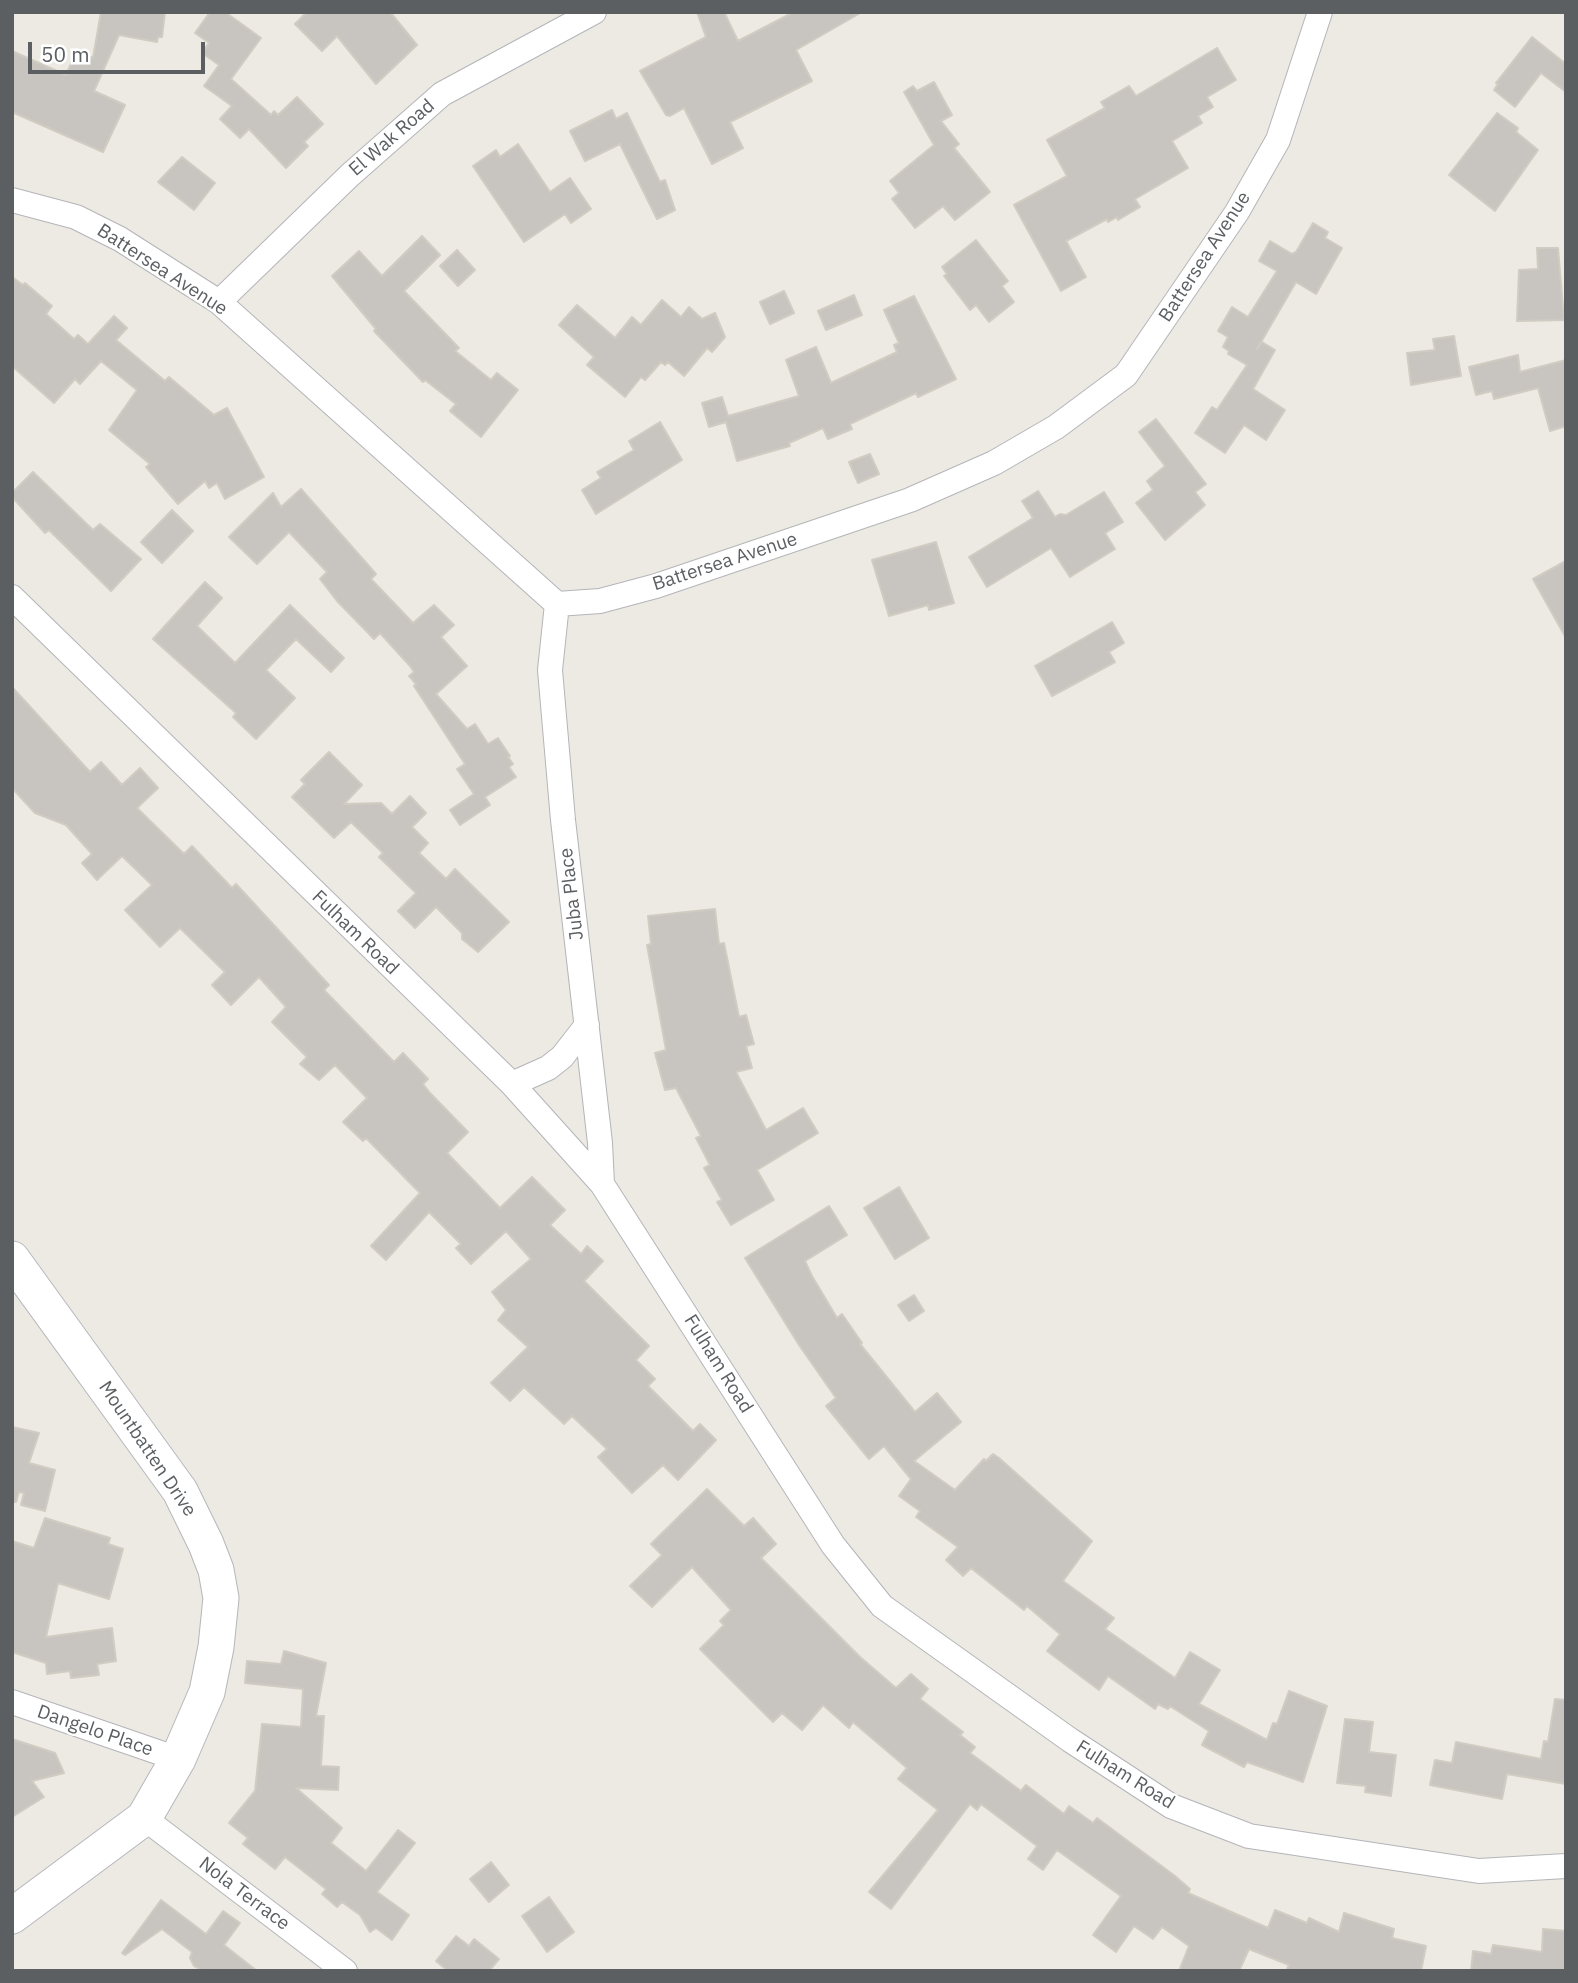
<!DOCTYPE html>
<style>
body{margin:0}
#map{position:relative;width:1578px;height:1983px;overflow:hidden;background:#eceae3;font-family:"IBM Plex Sans",sans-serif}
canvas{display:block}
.frame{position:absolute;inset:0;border:14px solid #5b5f62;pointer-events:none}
.scale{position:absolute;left:28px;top:42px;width:177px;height:32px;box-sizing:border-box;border:4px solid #5b5f62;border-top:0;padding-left:9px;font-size:21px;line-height:24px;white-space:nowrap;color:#5b5f62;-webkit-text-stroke:5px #fff;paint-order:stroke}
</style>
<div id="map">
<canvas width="1578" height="1983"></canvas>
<div class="frame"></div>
<div class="scale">50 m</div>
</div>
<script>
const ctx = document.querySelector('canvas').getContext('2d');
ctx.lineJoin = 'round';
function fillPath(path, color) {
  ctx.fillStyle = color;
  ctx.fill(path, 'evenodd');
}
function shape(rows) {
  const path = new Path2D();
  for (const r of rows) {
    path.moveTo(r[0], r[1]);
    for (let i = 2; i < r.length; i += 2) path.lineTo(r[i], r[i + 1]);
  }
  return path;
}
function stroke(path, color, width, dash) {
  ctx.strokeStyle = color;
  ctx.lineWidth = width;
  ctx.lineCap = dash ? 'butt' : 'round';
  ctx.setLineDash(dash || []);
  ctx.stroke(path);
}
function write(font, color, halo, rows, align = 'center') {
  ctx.font = font + ' "IBM Plex Sans",sans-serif';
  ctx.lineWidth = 5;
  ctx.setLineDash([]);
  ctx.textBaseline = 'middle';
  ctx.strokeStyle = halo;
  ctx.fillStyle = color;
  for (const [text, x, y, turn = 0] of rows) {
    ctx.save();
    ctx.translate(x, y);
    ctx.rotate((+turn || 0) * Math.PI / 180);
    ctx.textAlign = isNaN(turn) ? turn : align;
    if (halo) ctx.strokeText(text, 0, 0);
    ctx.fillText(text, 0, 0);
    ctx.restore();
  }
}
const building = shape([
 [101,12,165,12,162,37,158,37,157,42,119,35,94,91,125,105,103,152,12,112,12,51,66,75,77,50,93,58,101,12],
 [210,12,225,12,261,38,231,79,271,115,274,111,278,115,297,97,323,124,304,142,308,146,286,168,249,129,240,138,220,119,232,106,204,86,219,65,202,53,209,43,195,33,210,12],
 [307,12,390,12,417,45,376,84,337,36,322,51,295,24,307,12],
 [697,12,724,12,738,41,794,12,862,12,796,50,812,81,730,122,743,148,712,164,684,108,670,116,666,115,640,71,706,37,697,12],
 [1532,37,1566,64,1566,92,1541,73,1515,107,1494,90,1498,84,1496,83,1532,37],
 [1217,48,1236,80,1207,97,1213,107,1198,116,1202,123,1172,141,1188,168,1135,199,1140,207,1118,220,1117,217,1108,222,1107,219,1066,241,1086,277,1061,291,1014,205,1067,176,1047,140,1105,108,1101,102,1129,86,1136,96,1217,48],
 [934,82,952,115,941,121,959,144,954,148,990,192,955,220,943,206,915,228,892,199,899,193,890,181,934,145,904,92,913,86,917,91,934,82],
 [612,110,616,119,627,113,660,182,665,180,675,210,657,219,620,144,585,161,570,131,612,110],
 [1497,113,1518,128,1516,132,1538,150,1495,211,1449,175,1497,113],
 [518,144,550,192,570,178,591,209,571,223,565,214,524,242,473,166,496,150,500,157,518,144],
 [182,157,215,183,194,210,158,182,182,157],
 [1313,223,1328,232,1325,238,1342,248,1316,294,1296,282,1257,349,1262,342,1275,350,1253,389,1285,410,1266,440,1244,425,1225,453,1195,433,1212,407,1217,410,1247,365,1228,354,1229,351,1223,347,1228,337,1218,331,1232,307,1248,317,1277,271,1259,261,1270,241,1292,254,1296,252,1313,223],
 [422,236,440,255,404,291,459,348,455,351,491,380,497,373,518,390,481,437,450,411,456,404,425,380,423,382,374,331,376,329,332,276,359,251,382,276,422,236],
 [976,240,1008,281,1002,286,1014,302,989,322,976,305,970,310,944,276,947,274,942,267,976,240],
 [1537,248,1558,248,1564,320,1517,321,1519,270,1538,269,1537,248],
 [457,250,475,270,458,286,440,266,457,250],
 [12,277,23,285,25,283,52,306,46,314,74,339,78,335,88,344,114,316,127,328,116,340,165,381,169,377,214,415,227,408,264,477,225,499,217,483,209,488,205,481,178,504,146,467,150,464,109,430,137,390,101,361,80,384,75,379,54,403,12,366,12,277],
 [784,291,794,313,770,324,760,302,784,291],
 [854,295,862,315,826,330,818,311,854,295],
 [914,296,956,379,918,397,916,393,850,424,852,429,828,439,823,428,789,443,790,446,737,461,726,422,709,427,702,403,722,397,728,416,799,396,786,360,816,347,831,383,897,352,894,345,899,343,884,310,914,296],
 [662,300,681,317,689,307,702,319,715,313,725,337,712,352,707,348,684,376,668,362,665,365,661,362,645,380,641,377,625,397,587,365,594,357,559,325,577,305,615,338,632,317,641,325,662,300],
 [1454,336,1461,376,1411,385,1407,353,1435,350,1433,339,1454,336],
 [1518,355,1520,372,1566,360,1566,426,1550,431,1538,388,1494,399,1492,391,1476,395,1469,367,1518,355],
 [1156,419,1206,484,1195,492,1205,505,1165,540,1136,503,1153,490,1147,481,1165,466,1139,432,1156,419],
 [660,422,682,460,596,514,582,490,601,478,597,472,634,450,629,441,660,422],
 [870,454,879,474,858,483,849,462,870,454],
 [33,472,93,530,100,524,141,559,111,591,49,530,45,533,12,497,12,493,33,472],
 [301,489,376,574,371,579,413,623,434,605,454,625,441,637,467,666,436,694,467,729,475,724,488,744,498,738,510,756,508,757,513,764,509,767,516,777,485,797,490,805,460,825,450,810,474,794,457,769,465,764,414,686,416,684,409,676,414,672,410,666,380,633,374,639,337,601,320,579,327,572,289,532,257,564,229,537,273,493,281,507,301,489],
 [1038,491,1055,517,1060,514,1066,515,1104,492,1123,522,1105,533,1115,549,1070,577,1051,548,987,587,969,557,1033,518,1022,501,1038,491],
 [172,510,193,531,162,563,141,542,172,510],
 [936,542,954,603,929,610,928,605,889,616,872,560,936,542],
 [1566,561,1566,638,1533,579,1566,561],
 [205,582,222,598,197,626,235,663,290,605,344,658,331,672,296,639,266,670,295,698,256,739,233,717,236,713,153,639,205,582],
 [1112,622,1124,643,1109,652,1115,662,1052,696,1035,666,1112,622],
 [12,687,90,772,101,762,122,785,140,768,158,788,137,808,184,854,192,846,232,888,236,884,329,985,324,990,394,1062,403,1053,428,1079,423,1084,430,1093,468,1132,447,1153,500,1208,532,1177,565,1210,550,1225,581,1254,587,1246,603,1261,584,1281,649,1346,636,1360,655,1379,648,1386,693,1431,700,1424,716,1440,678,1480,663,1465,632,1493,598,1457,607,1449,572,1416,564,1424,524,1387,510,1401,491,1383,528,1347,498,1320,506,1310,492,1292,531,1259,506,1231,471,1264,456,1248,461,1244,429,1212,386,1260,371,1246,420,1193,366,1138,363,1141,343,1122,367,1098,335,1065,319,1080,300,1064,307,1057,272,1022,286,1007,259,977,231,1005,212,985,225,972,180,928,160,947,125,910,152,885,122,856,97,880,82,863,92,854,66,825,35,813,12,788,12,687],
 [329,752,362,785,344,804,381,803,392,814,410,796,426,813,412,827,428,843,419,853,446,879,455,869,509,922,478,952,462,939,462,933,436,907,415,928,398,911,416,893,379,857,383,853,351,822,334,838,292,797,305,784,301,780,329,752],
 [715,909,719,944,724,943,739,1017,746,1015,754,1044,746,1046,752,1068,736,1072,766,1130,803,1108,818,1133,757,1170,774,1200,731,1225,717,1202,722,1200,704,1168,710,1165,696,1138,701,1136,676,1088,665,1090,655,1053,666,1050,647,945,651,944,648,916,715,909],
 [899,1187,929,1238,895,1259,864,1208,899,1187],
 [829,1206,847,1235,805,1261,812,1276,837,1318,842,1314,862,1343,860,1344,915,1412,937,1393,961,1422,914,1461,955,1490,984,1459,986,1461,993,1454,999,1458,1092,1541,1063,1581,1114,1618,1105,1629,1175,1678,1190,1652,1220,1670,1199,1704,1267,1740,1273,1723,1277,1724,1289,1691,1327,1706,1303,1782,1247,1762,1244,1767,1202,1745,1209,1731,1170,1706,1168,1709,1158,1704,1155,1709,1108,1676,1099,1690,1047,1651,1060,1634,1027,1606,1024,1610,971,1568,963,1576,946,1560,958,1547,916,1517,920,1511,899,1496,911,1479,884,1446,869,1459,826,1406,836,1398,799,1345,745,1258,829,1206],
 [914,1295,924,1311,909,1321,898,1305,914,1295],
 [12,1427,39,1433,29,1463,55,1470,45,1511,21,1505,24,1493,19,1492,16,1502,12,1502,12,1427],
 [707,1489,744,1526,753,1518,776,1544,761,1558,860,1657,896,1688,911,1674,928,1689,920,1699,963,1732,960,1735,975,1747,970,1753,1021,1791,1026,1785,1064,1814,1069,1806,1093,1823,1097,1818,1175,1876,1190,1889,1188,1893,1268,1928,1275,1910,1307,1923,1309,1918,1339,1932,1344,1913,1394,1929,1392,1938,1426,1946,1421,1971,1286,1971,1289,1965,1249,1949,1239,1971,1179,1971,1189,1946,1162,1927,1153,1939,1134,1926,1116,1952,1093,1935,1121,1896,1057,1850,1043,1870,1028,1859,1037,1846,981,1804,977,1810,970,1804,891,1909,869,1892,938,1810,898,1779,907,1768,853,1722,849,1728,823,1705,802,1730,782,1713,773,1722,700,1649,724,1625,720,1621,731,1610,692,1567,652,1607,630,1586,662,1555,651,1544,707,1489],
 [45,1518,110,1538,108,1544,123,1549,109,1599,58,1583,46,1637,112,1628,116,1661,97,1664,99,1675,71,1678,70,1671,47,1674,46,1663,12,1652,12,1541,34,1548,45,1518],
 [284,1651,326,1663,316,1716,324,1716,321,1766,339,1767,338,1790,296,1788,342,1828,331,1843,366,1871,398,1830,415,1843,377,1892,409,1915,392,1940,376,1928,370,1932,360,1915,342,1902,337,1907,322,1894,326,1889,285,1857,275,1869,243,1844,248,1838,229,1823,255,1791,262,1724,301,1727,303,1689,245,1683,247,1661,281,1664,284,1651],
 [1555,1699,1566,1700,1566,1784,1507,1774,1502,1799,1430,1785,1435,1760,1452,1763,1456,1742,1541,1759,1544,1741,1548,1742,1555,1699],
 [1345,1719,1373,1722,1369,1752,1396,1755,1391,1796,1365,1792,1366,1786,1337,1783,1345,1719],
 [12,1739,55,1753,64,1773,32,1781,44,1797,12,1817,12,1739],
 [491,1862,509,1885,489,1902,470,1879,491,1862],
 [549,1897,574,1932,547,1952,522,1916,549,1897],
 [161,1900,206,1934,223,1911,240,1923,224,1945,257,1971,203,1971,194,1966,190,1958,192,1952,162,1929,125,1955,122,1953,161,1900],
 [1543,1929,1566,1931,1566,1971,1471,1971,1473,1951,1491,1954,1493,1945,1542,1952,1543,1929],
 [456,1936,469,1946,474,1939,499,1959,489,1971,448,1971,436,1961,456,1936]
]);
const street = shape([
 [12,200,76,217,120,239,219,302,557,604,600,601,656,586,910,500,994,463,1056,427,1126,375,1237,212,1278,140,1320,12],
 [219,302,350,175,442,94,594,12],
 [12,597,512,1084,602,1184,833,1545,882,1606,1070,1740,1171,1806,1249,1836,1479,1871,1566,1866],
 [557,604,550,670,563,820,600,1143,602,1184],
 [512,1084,548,1068,562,1057,587,1025],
 [12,1702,178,1759],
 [144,1818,345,1971]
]);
const secondary = shape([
 [12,1259,180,1491,206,1544,216,1570,221,1598,216,1647,207,1692,178,1759,144,1818,12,1916]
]);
const streetNames = [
 ["El Wak Road",392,138,-41],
 ["Battersea Avenue",1205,257,-57],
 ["Battersea Avenue",162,270,33],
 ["Battersea Avenue",725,562,-18],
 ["Juba Place",572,894,-97],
 ["Fulham Road",355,933,44],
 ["Fulham Road",718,1364,58],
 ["Mountbatten Drive",147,1449,56],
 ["Dangelo Place",95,1731,19],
 ["Fulham Road",1125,1775,32],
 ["Nola Terrace",244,1894,37]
];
fillPath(building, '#c8c5c0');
stroke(building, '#d0ccc2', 2);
stroke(street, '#b4b5b9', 26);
stroke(secondary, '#b5b7bc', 37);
stroke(street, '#fff', 24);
stroke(secondary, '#fff', 35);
write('19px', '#5b5f62', '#fff', streetNames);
</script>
